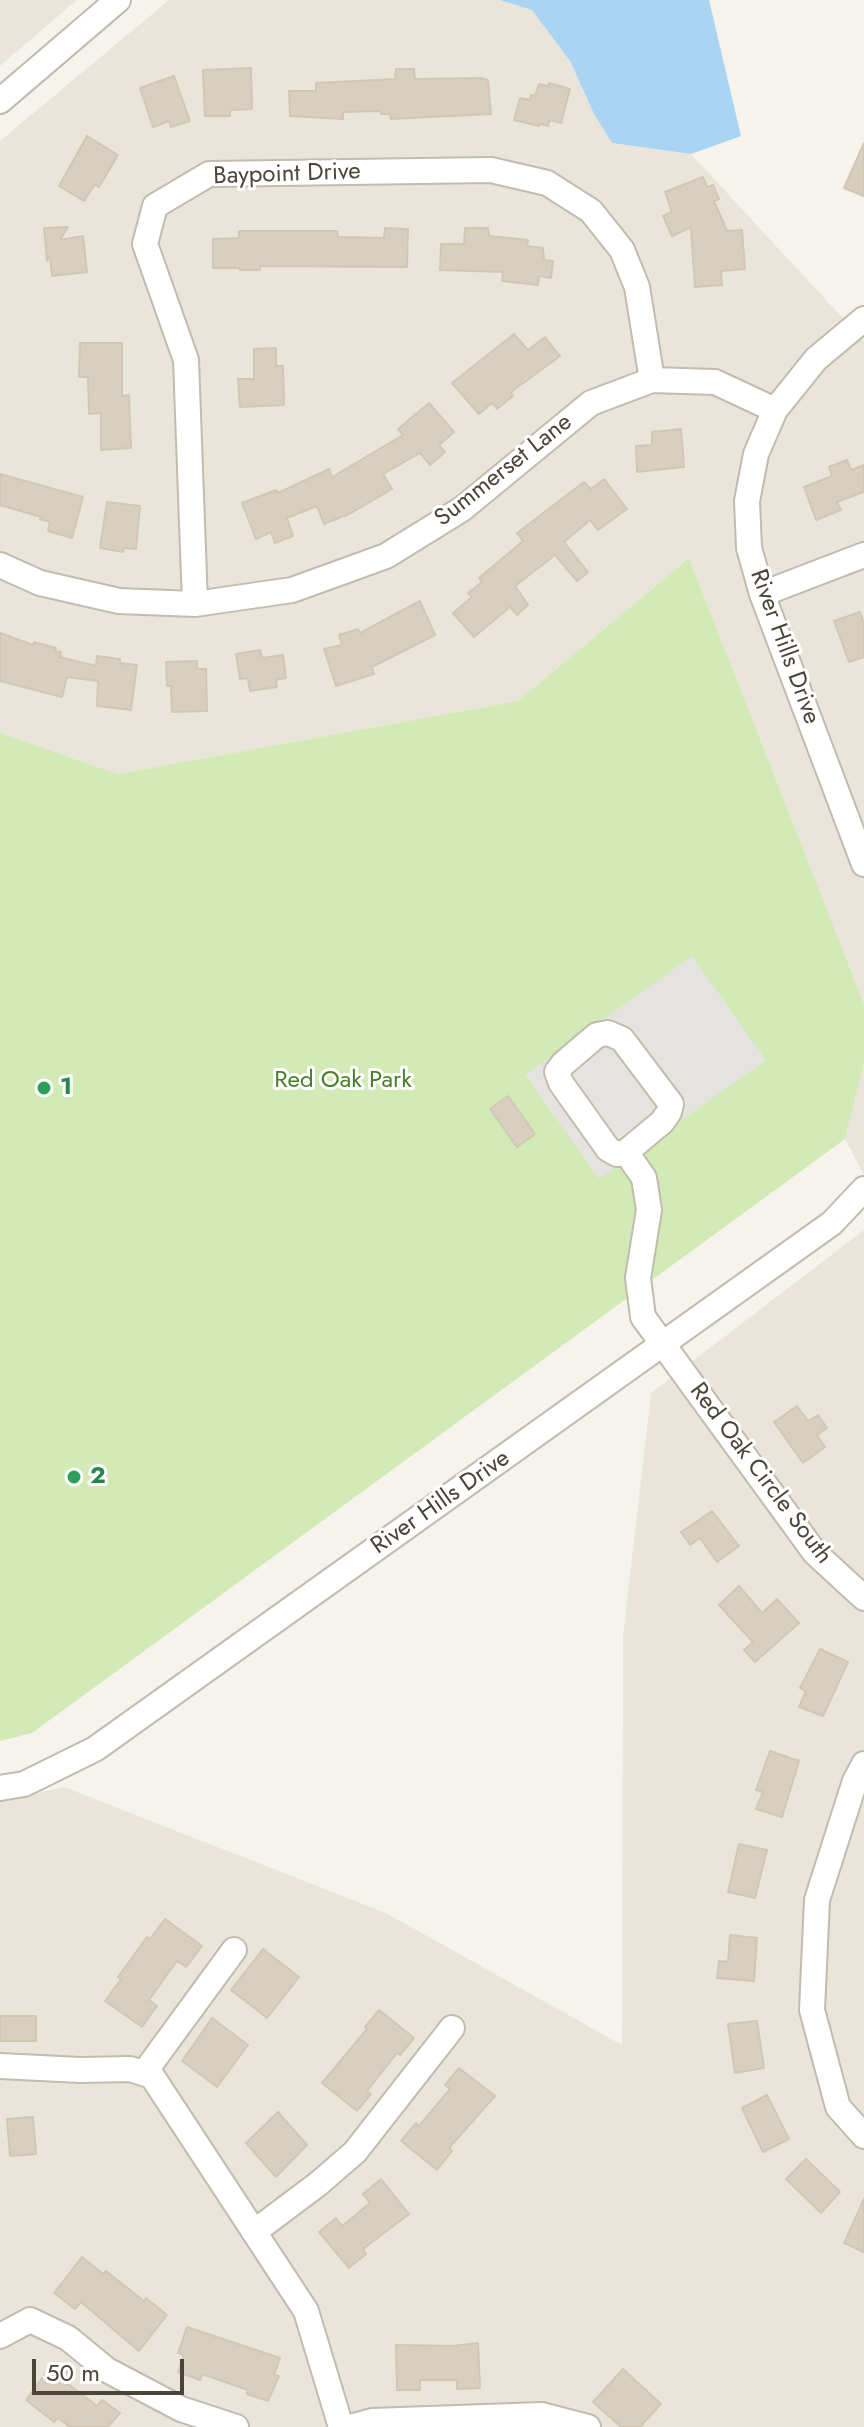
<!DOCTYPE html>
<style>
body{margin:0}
#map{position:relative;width:864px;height:2427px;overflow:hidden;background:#f6f3ec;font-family:Jost,sans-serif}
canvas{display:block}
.scale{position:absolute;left:32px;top:2359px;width:152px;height:36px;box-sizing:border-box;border:4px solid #4b4439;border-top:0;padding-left:10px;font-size:24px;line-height:28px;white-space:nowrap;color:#4b4439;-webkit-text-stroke:6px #fff;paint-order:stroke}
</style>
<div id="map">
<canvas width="864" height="2427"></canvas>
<div class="scale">50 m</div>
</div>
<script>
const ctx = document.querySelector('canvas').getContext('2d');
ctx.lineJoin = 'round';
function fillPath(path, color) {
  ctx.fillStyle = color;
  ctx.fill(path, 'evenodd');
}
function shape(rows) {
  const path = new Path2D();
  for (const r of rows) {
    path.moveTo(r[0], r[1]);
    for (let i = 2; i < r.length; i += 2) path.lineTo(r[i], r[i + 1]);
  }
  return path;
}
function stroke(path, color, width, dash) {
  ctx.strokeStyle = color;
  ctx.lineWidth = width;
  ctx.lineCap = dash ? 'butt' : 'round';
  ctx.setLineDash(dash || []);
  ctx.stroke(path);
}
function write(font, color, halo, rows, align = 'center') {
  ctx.font = font + ' Jost,sans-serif';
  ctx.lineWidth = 6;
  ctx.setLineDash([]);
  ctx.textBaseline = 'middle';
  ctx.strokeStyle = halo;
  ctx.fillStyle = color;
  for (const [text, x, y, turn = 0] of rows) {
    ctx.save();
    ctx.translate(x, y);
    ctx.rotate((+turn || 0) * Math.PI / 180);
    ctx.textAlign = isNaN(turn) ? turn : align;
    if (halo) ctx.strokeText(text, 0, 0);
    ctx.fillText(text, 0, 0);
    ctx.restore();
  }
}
const residential = shape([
 [0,0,77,0,0,66],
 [169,0,500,0,532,9,570,61,594,114,612,143,691,154,864,341,864,1004,689,558,518,701,118,774,0,733,0,141],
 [864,1063,864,1175,845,1139],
 [864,1230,864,2427,0,2427,0,1801,64,1787,386,1913,622,2045,623,1636,651,1393]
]);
const green = shape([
 [689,558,864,1004,864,1063,845,1139,32,1733,0,1741,0,733,118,774,518,701]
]);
const parking = shape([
 [692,956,766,1060,599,1179,525,1075]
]);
const water = shape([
 [500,0,709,0,741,136,691,154,612,143,594,114,570,61,532,10]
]);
const building = shape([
 [251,68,252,109,230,110,230,116,205,116,203,70,251,68],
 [396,69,414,69,415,79,481,78,488,80,491,114,391,119,390,114,381,114,380,111,343,112,343,119,290,116,289,91,316,91,316,83,395,79,396,69],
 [174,76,190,121,171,127,169,121,153,127,140,88,174,76],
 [549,83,570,89,561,123,550,120,548,126,540,124,539,126,514,120,520,98,530,100,531,95,535,96,539,84,548,86,549,83],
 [87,136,118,155,99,187,95,184,84,201,59,186,87,136],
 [864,143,864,196,844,188,864,143],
 [703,177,707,187,713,185,719,199,714,201,727,231,742,230,745,269,721,271,722,285,695,287,691,227,672,236,663,216,672,212,665,192,703,177],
 [68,227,60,240,83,236,87,272,52,276,50,256,47,261,44,228,68,227],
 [385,228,408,229,407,267,260,266,260,270,240,270,240,268,213,268,213,239,239,238,239,231,337,231,338,237,384,238,385,228],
 [465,228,488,228,489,236,528,240,527,246,543,248,544,260,553,261,551,278,539,276,538,285,502,281,503,272,440,270,441,244,464,244,465,228],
 [514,334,528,350,545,337,560,356,511,392,513,396,497,409,492,403,479,414,452,383,514,334],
 [80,343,122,343,122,396,129,395,131,448,101,450,101,413,89,414,88,377,79,377,80,343],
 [276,348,276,366,283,366,284,405,240,407,238,379,254,379,254,349,276,348],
 [429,403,454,432,439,445,445,452,430,465,420,453,383,474,392,489,351,513,324,524,317,506,287,518,293,536,275,543,271,532,256,539,242,503,276,490,278,493,329,469,332,477,403,435,398,429,429,403],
 [681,429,684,467,637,472,636,446,652,445,652,432,681,429],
 [847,460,851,470,864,465,864,492,837,502,841,510,816,520,804,487,832,476,829,467,847,460],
 [0,474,83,497,72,538,48,531,50,522,40,519,41,517,0,505,0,474],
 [604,479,627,509,598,530,590,520,564,542,588,572,577,581,555,555,515,586,528,605,517,615,510,607,474,637,453,613,472,597,468,593,482,582,479,578,523,541,517,533,584,482,591,489,604,479],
 [107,502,140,506,136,549,124,548,123,552,100,548,107,502],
 [420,601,435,635,372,667,374,674,336,686,324,649,342,645,339,635,358,629,360,633,420,601],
 [860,612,864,624,864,657,849,662,834,621,860,612],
 [0,633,33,645,34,642,56,648,55,651,61,652,60,657,96,666,97,656,120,659,120,663,137,665,131,710,97,706,98,681,67,677,62,697,0,681,0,633],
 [260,650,262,658,283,655,286,678,276,680,277,687,250,691,248,678,240,679,236,654,260,650],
 [197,661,197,669,206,669,207,711,172,712,171,686,167,686,166,662,197,661],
 [508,1096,535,1134,517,1147,490,1109,508,1096],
 [797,1406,808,1421,818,1415,827,1428,817,1435,825,1447,803,1463,774,1422,797,1406],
 [712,1511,739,1546,717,1562,700,1538,690,1545,681,1532,712,1511],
 [739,1586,762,1613,777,1599,799,1623,755,1662,744,1650,753,1642,719,1605,739,1586],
 [820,1649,848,1662,823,1716,799,1707,806,1691,800,1688,820,1649],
 [770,1751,799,1761,782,1817,756,1809,763,1792,756,1790,770,1751],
 [739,1844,767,1850,755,1898,728,1892,739,1844],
 [165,1919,202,1946,186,1967,177,1961,149,2000,157,2006,142,2027,105,2001,121,1979,118,1977,147,1937,150,1939,165,1919],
 [730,1935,757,1938,754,1981,717,1978,719,1961,728,1962,730,1935],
 [263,1949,299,1977,267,2018,231,1990,263,1949],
 [379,2010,414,2038,400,2055,397,2053,367,2091,371,2094,357,2111,322,2083,367,2029,365,2027,379,2010],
 [0,2016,36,2016,36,2041,0,2041,0,2016],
 [212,2018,248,2045,217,2087,182,2061,212,2018],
 [757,2021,764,2068,735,2073,728,2024,757,2021],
 [459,2068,495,2096,449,2148,452,2151,437,2170,401,2141,416,2123,419,2126,450,2089,445,2085,459,2068],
 [767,2095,789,2139,763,2152,742,2108,767,2095],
 [278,2112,307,2145,276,2177,246,2143,278,2112],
 [33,2117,36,2154,10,2156,7,2119,33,2117],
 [806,2159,840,2192,821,2213,786,2179,806,2159],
 [381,2179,409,2214,363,2249,366,2254,349,2268,319,2232,336,2218,342,2226,370,2203,363,2194,381,2179],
 [864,2199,864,2252,844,2243,864,2199],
 [82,2257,103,2274,106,2271,144,2301,146,2298,167,2315,139,2351,81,2302,75,2309,54,2293,82,2257],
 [187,2327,280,2358,274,2375,279,2376,268,2401,247,2394,248,2390,202,2374,200,2380,178,2372,184,2355,178,2353,187,2327],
 [478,2343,480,2388,457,2389,457,2380,420,2380,420,2390,397,2390,396,2345,452,2346,478,2343],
 [54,2362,72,2375,67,2383,97,2406,102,2400,120,2413,108,2427,70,2427,58,2418,54,2422,26,2400,54,2362],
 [623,2369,661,2404,640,2427,621,2427,593,2402,623,2369]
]);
const minor = shape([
 [0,101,118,0],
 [864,319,816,359,775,410,756,454,747,501,749,548,762,594,864,864],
 [0,565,40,583,119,601,195,604,292,590,386,556,462,509,591,403,652,380,715,382,775,410],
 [762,594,864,555],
 [195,604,186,360,145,244,155,206,209,174,491,170,547,183,591,211,622,250,637,287,652,380],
 [626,1152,662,1122,669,1112,671,1104,622,1039,608,1033,597,1035,563,1064,557,1072,561,1083,608,1149,617,1154,626,1152,644,1178,649,1210,638,1278,643,1317,815,1553,864,1598],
 [864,1764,855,1781,817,1900,812,2010,838,2107,864,2136],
 [0,1788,24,1784,95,1749,832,1223,864,1189],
 [0,2066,80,2070,130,2069,152,2076,306,2311,341,2427],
 [144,2073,234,1950],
 [254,2232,318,2184,355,2152,452,2028],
 [0,2336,30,2320,68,2338,107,2370,181,2409,236,2427],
 [350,2427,372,2421,542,2415,588,2427]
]);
const markers = [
 [44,1088,8,"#2e9e5b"],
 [74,1477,8,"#2e9e5b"]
];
const streetNames = [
 ["Baypoint Drive",287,175,-2],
 ["Summerset Lane",504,471,-38],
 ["River Hills Drive",784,647,70],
 ["Red Oak Circle South",760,1474,53],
 ["River Hills Drive",441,1503,-35]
];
const parkNames = [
 ["Red Oak Park",343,1081]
];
const leisureNames = [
 ["1",60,1088],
 ["2",90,1477]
];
fillPath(residential, '#eae5da');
fillPath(green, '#d2eab5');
fillPath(parking, '#e5e3e0');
fillPath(water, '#a9d4f2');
fillPath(building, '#d8cfc1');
stroke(building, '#d3c7b4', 2);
stroke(minor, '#c2bbae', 28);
stroke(minor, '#fff', 24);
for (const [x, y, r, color] of markers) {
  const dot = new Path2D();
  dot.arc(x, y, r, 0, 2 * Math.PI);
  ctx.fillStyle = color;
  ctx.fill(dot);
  stroke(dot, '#fff', 3);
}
write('24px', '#4b4439', '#fff', streetNames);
write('24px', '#4a7f2a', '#fff', parkNames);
write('bold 24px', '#27864d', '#fff', leisureNames, 'left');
</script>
